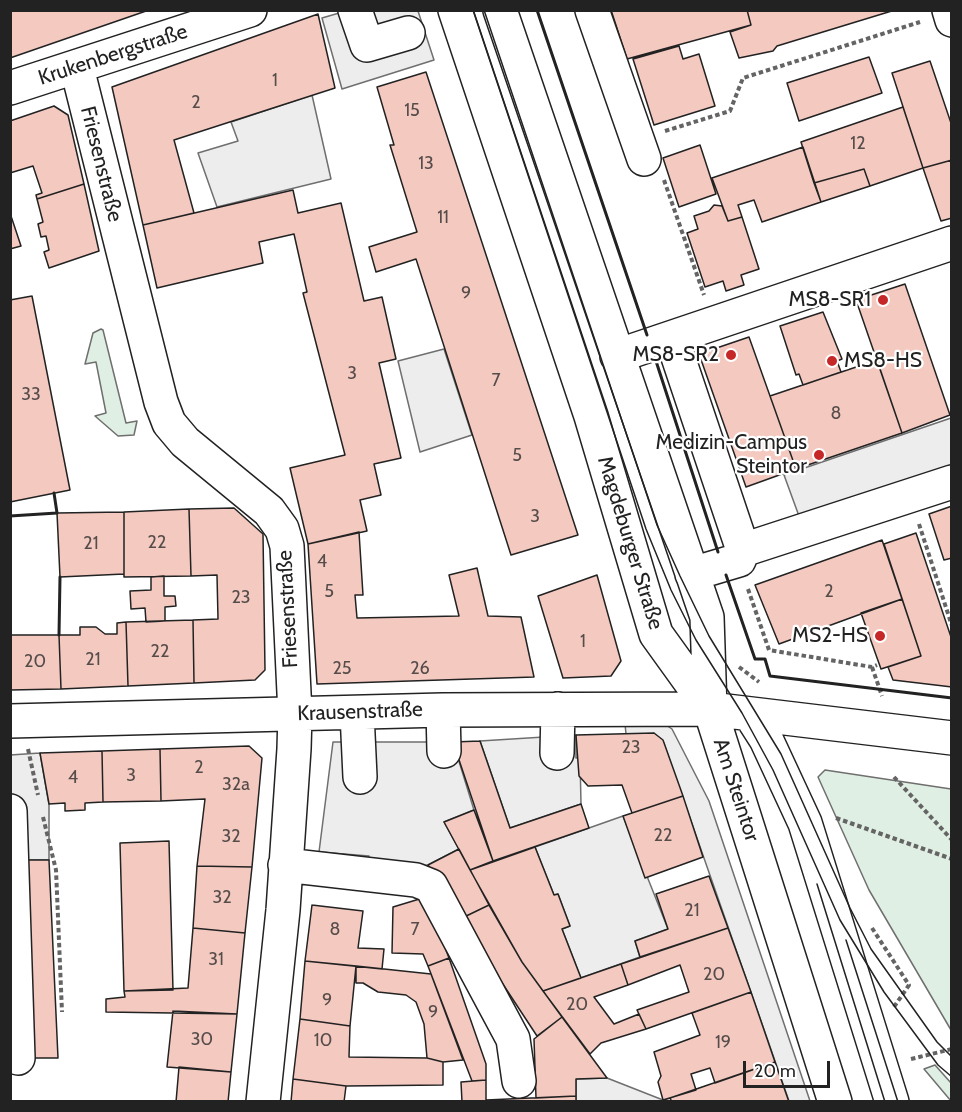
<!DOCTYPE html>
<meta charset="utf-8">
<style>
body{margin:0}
#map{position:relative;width:962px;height:1112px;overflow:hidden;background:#fff;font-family:Cabin,sans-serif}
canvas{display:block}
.frame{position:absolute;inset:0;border:12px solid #222;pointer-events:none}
.scale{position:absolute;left:743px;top:1061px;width:87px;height:27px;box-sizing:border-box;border:3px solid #222;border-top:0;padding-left:8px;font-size:18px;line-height:21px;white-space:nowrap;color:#222;-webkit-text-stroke:4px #fff;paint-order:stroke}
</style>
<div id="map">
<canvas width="962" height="1112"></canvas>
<div class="frame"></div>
<div class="scale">20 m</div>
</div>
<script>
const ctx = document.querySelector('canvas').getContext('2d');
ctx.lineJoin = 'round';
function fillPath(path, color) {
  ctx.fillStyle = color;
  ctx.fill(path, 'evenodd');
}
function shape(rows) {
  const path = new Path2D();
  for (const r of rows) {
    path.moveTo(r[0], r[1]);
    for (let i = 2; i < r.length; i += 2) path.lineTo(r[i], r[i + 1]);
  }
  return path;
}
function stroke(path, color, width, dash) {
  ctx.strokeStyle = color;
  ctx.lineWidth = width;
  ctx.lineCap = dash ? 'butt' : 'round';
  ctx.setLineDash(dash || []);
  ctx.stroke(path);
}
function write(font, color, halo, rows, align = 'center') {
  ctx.font = font + ' Cabin,sans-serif';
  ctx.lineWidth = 4.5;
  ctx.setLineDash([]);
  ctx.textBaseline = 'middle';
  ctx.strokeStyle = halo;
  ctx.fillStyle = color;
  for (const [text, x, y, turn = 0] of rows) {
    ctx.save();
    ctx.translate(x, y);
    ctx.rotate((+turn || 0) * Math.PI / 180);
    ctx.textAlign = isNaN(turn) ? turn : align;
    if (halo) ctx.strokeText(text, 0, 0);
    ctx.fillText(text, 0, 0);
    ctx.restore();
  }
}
const green = shape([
 [101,329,103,330,126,423,137,421,134,435,118,436,95,416,106,413,96,362,85,364,93,333,101,329],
 [825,770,951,789,951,1030,869,890,818,777,825,770],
 [935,1065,951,1083,951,1101,924,1069,935,1065]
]);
const parking = shape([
 [346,11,418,11,434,60,342,89,322,18,346,11],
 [312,95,331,179,217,207,198,153,238,141,231,122,312,95],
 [444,349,472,435,420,452,398,361,444,349],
 [951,418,951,474,803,527,784,475,951,418],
 [625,724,666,725,672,729,709,801,810,1101,789,1101,663,741,654,734,626,734,625,724],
 [576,735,576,758,580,758,581,804,510,828,480,741,576,735],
 [333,742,453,742,474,810,444,822,459,849,428,865,405,870,368,865,369,856,319,852,333,742],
 [40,753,49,804,49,860,25,860,11,1059,10,755,40,753],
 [623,816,668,929,635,941,640,957,581,978,562,929,570,926,558,894,554,895,535,847,623,816],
 [607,1078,663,1100,670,1098,672,1101,576,1101,576,1079,607,1078]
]);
const building = shape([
 [10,10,149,10,10,58,10,10],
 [611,10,747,10,751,25,627,59,611,10],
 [747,10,895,10,777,46,773,51,739,58,730,32,751,25,747,10],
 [318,14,335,88,174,140,194,213,143,225,112,87,318,14],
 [679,46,683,59,699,54,715,106,654,125,633,59,679,46],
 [869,57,882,93,799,121,787,83,869,57],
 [930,61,952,126,952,160,923,168,892,73,930,61],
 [426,72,578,535,511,555,416,259,376,272,369,247,417,232,390,145,394,145,377,87,426,72],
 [54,106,68,115,84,184,37,199,36,195,42,193,33,166,10,173,10,121,54,106],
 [903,107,923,168,870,186,864,169,814,183,801,142,903,107],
 [700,145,716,194,679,207,663,158,700,145],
 [803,147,821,202,762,222,754,200,738,205,742,217,728,221,712,178,803,147],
 [952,160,952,218,941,221,923,168,952,160],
 [864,169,870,186,821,202,814,183,864,169],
 [84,184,99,251,49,268,44,252,49,250,46,236,41,237,38,224,43,222,37,199,84,184],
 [293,190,298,213,341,203,364,301,382,297,396,359,379,363,401,458,374,464,381,495,360,500,367,531,308,544,290,468,345,455,303,293,307,292,294,234,259,242,263,263,157,288,143,225,293,190],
 [714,205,722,206,728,221,742,217,759,269,741,275,744,285,726,291,723,281,705,287,687,233,698,229,694,216,709,211,714,205],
 [10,213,21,246,10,249,10,213],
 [905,284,950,415,902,433,856,300,905,284],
 [32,296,70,490,10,502,10,300,32,296],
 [823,312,842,359,837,361,841,372,803,385,799,374,796,375,780,326,823,312],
 [749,337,796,469,746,487,699,354,749,337],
 [877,360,902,433,796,469,770,396,877,360],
 [952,506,952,558,944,560,929,514,952,506],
 [234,508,263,534,265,670,255,680,194,683,193,620,218,619,217,575,191,576,189,509,234,508],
 [189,509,191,576,124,577,124,512,189,509],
 [124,512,124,574,60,577,57,513,124,512],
 [359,532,363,595,355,595,357,618,459,616,449,575,477,568,488,616,521,617,534,677,317,684,308,544,359,532],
 [916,533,952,640,952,687,893,680,888,667,921,656,884,544,916,533],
 [882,540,902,599,779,644,755,585,882,540],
 [597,575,621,661,611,676,563,678,538,596,597,575],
 [164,576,164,596,175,596,176,606,165,607,165,621,146,622,145,608,131,609,130,591,151,590,151,577,164,576],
 [902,599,921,656,881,669,861,613,902,599],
 [193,620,194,683,128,686,126,622,193,620],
 [126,622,128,686,61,689,59,635,80,635,80,627,96,627,105,634,117,634,117,623,126,622],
 [10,635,59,635,61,689,10,690,10,635],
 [654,733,663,740,683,796,632,813,622,785,588,786,579,776,576,735,654,733],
 [480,741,510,828,581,804,589,828,493,861,453,742,480,741],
 [249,746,262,758,252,867,197,866,205,799,161,801,160,749,249,746],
 [160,749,161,801,103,802,102,751,160,749],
 [102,751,103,802,85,803,85,810,65,811,65,803,49,804,40,753,102,751],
 [683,796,703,857,645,878,623,816,683,796],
 [474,810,493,861,470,870,444,822,474,810],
 [169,841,173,990,124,991,120,843,169,841],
 [535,847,554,895,558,894,570,926,562,929,581,978,543,991,522,962,470,870,535,847],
 [459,849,489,905,460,919,428,865,459,849],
 [25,860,49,860,58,1058,34,1058,25,860],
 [197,866,252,867,245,933,193,928,197,866],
 [709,876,728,928,640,957,635,941,668,929,656,894,709,876],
 [426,897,449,958,428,966,423,954,392,953,393,907,426,897],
 [312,905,363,911,358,948,384,949,382,969,305,961,312,905],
 [489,905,522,962,562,1017,537,1036,460,919,489,905],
 [193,928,245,933,237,1014,106,1012,106,999,125,997,124,991,188,988,193,928],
 [728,928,751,992,646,1029,637,1010,689,992,680,965,628,985,621,964,728,928],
 [449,958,486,1064,486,1080,472,1081,428,966,449,958],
 [305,961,356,966,350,1026,300,1019,305,961],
 [621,964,628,985,594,997,614,1024,639,1014,646,1029,601,1043,590,1054,543,991,621,964],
 [356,966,431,974,463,1060,443,1062,427,1058,424,1024,416,1002,406,995,378,992,363,983,356,983,356,966],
 [751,992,775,1062,715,1083,710,1068,691,1074,696,1090,663,1100,658,1082,661,1076,654,1052,700,1035,692,1013,751,992],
 [173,1011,237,1014,231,1072,167,1067,173,1011],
 [562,1017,607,1078,576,1079,576,1096,536,1098,534,1039,562,1017],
 [300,1019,350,1026,349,1057,427,1058,443,1062,443,1085,346,1086,293,1079,300,1019],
 [775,1062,789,1102,672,1102,670,1098,775,1062],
 [179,1067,231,1072,228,1102,176,1102,179,1067],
 [293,1079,346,1086,344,1102,291,1102,293,1079],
 [486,1080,486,1102,462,1102,461,1082,486,1080],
 [576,1096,576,1102,486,1102,486,1100,576,1096]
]);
const path = shape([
 [665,131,730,111,743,78,920,22],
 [664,180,704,295],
 [919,524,952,626],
 [748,589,769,650,872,667,877,665],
 [739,667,759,682],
 [872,667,882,696],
 [28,749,38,795],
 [894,777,952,840],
 [43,817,56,870,62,1012],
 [836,818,952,859],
 [872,928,909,985,894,1007],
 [911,1059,952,1049]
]);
const minor = shape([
 [355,10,367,45,408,33],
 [455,10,591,416,656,634,710,709],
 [500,10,707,617,710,709,835,1102],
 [592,10,644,159],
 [949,10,952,20],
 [77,68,161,402,169,423,185,442,269,511,282,529,287,546,295,714,294,749,283,910,263,1102],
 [10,88,250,10],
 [672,339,743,550],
 [617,356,952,243],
 [692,574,739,560,743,550,952,482],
 [443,710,444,751],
 [357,713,360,777],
 [750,714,766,739,805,823,892,1102],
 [10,721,443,710,710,709,952,738],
 [557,753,558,709],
 [10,811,18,1058],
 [285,865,416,880,431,886,513,1039,519,1081]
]);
const tram = shape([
 [473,10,646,529,671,590,696,640,742,713,773,770,840,920,884,992,938,1065,952,1077],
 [484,10,657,525,680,576,709,636,781,754,850,908,871,949,937,1042,952,1057],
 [817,884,885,1102],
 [846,940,898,1102]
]);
const wall = shape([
 [537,10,647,335],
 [655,358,718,552],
 [10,516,57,513,54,493],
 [726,575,755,659,765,659,770,676,952,698],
 [59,635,60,577]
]);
const markers = [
 [883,300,6,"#c62828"],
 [731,355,6,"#c62828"],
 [832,361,6,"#c62828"],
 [819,455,6,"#c62828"],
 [880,636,6,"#c62828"]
];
const numberNames = [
 ["1",275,81],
 ["2",196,103],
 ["15",412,111],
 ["12",858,144],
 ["13",426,164],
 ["11",443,218],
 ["9",466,294],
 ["3",352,374],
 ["7",496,381],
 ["33",31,395],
 ["8",836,414],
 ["5",517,456],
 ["3",535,517],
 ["22",157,543],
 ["21",91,544],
 ["4",322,562],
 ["5",329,592],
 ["2",829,592],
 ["23",241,598],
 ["1",583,642],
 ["22",160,652],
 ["21",93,660],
 ["20",35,662],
 ["25",342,669],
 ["26",420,669],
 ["23",631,748],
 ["2",199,768],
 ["3",131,776],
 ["4",73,778],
 ["32a",236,785],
 ["22",663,836],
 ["32",231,837],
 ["32",222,898],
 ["21",692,911],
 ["8",335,930],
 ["7",415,930],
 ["31",216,960],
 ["20",714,975],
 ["9",327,1001],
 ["20",577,1005],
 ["9",433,1013],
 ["30",202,1040],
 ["10",323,1041],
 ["19",723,1043]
];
const streetNames = [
 ["Krukenbergstraße",113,55,-18],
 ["Friesenstraße",101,164,76],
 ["Magdeburger Straße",630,543,73],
 ["Friesenstraße",288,609,-93],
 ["Krausenstraße",360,712,-2],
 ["Am Steintor",736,790,72]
];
const poiNames = [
 ["MS8-SR1",871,300],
 ["MS8-SR2",719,355],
 ["MS8-HS",844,361,"left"],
 ["Medizin-Campus",807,443],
 ["Steintor",807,467],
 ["MS2-HS",868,636]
];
fillPath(green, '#e0efe3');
stroke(green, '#6f6f6f', 1.5);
fillPath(parking, '#ededed');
stroke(parking, '#6f6f6f', 1.5);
fillPath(building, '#f3c9c0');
stroke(building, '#222', 1.5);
stroke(minor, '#222', 36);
stroke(path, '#646464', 4, [4.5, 3]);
stroke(minor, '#fff', 33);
stroke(tram, '#222', 1.5);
stroke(wall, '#222', 3);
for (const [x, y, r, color] of markers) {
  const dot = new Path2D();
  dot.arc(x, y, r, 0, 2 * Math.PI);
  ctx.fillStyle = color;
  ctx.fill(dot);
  stroke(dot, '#fff', 2);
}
write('18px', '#564c4a', null, numberNames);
write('21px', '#222', '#fff', streetNames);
write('21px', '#222', '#fff', poiNames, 'right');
</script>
